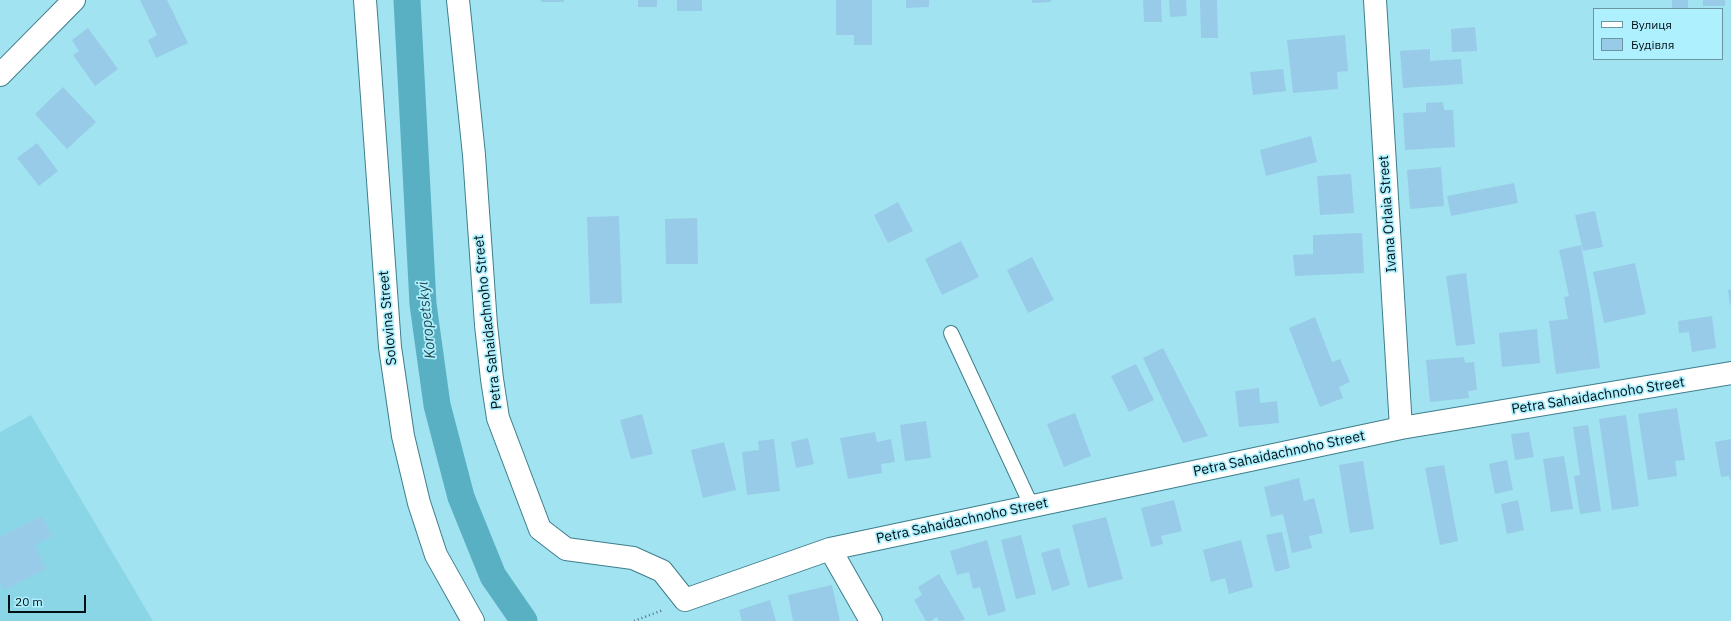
<!DOCTYPE html>
<meta charset="utf-8">
<style>
body{margin:0}
#map{position:relative;width:1731px;height:621px;overflow:hidden;background:#a2e3f1;font-family:"IBM Plex Sans",sans-serif}
canvas{display:block}
.legend{position:absolute;left:1593px;top:8px;width:130px;height:52px;box-sizing:border-box;background:#aff0fe;border:1px solid #6996a1;margin:0;padding:5px 7px;list-style:none;font-size:12px;color:#001015}
.legend li{display:flex;align-items:center;gap:8px;height:20px}
.legend b{width:20px;border:1px solid #6996a1}
.scale{position:absolute;left:8px;top:595px;width:78px;height:18px;box-sizing:border-box;border:2px solid #001015;border-top:0;padding-left:5px;font-size:12px;line-height:14px;white-space:nowrap;color:#001015;-webkit-text-stroke:3px #aff0fe;paint-order:stroke}
</style>
<div id="map">
<canvas width="1731" height="621"></canvas>
<ul class="legend">
<li><b style="height:5px;background:#fff"></b>Вулиця</li>
<li><b style="height:11px;background:#97cbe8"></b>Будівля</li>
</ul>
<div class="scale">20 m</div>
</div>
<script>
const ctx = document.querySelector('canvas').getContext('2d');
ctx.lineJoin = 'round';
function fillPath(path, color) {
  ctx.fillStyle = color;
  ctx.fill(path, 'evenodd');
}
function shape(rows) {
  const path = new Path2D();
  for (const r of rows) {
    path.moveTo(r[0], r[1]);
    for (let i = 2; i < r.length; i += 2) path.lineTo(r[i], r[i + 1]);
  }
  return path;
}
function stroke(path, color, width, dash) {
  ctx.strokeStyle = color;
  ctx.lineWidth = width;
  ctx.lineCap = dash ? 'butt' : 'round';
  ctx.setLineDash(dash || []);
  ctx.stroke(path);
}
function write(font, color, halo, rows, align = 'center') {
  ctx.font = font + ' "IBM Plex Sans",sans-serif';
  ctx.lineWidth = 3.5;
  ctx.setLineDash([]);
  ctx.textBaseline = 'middle';
  ctx.strokeStyle = halo;
  ctx.fillStyle = color;
  for (const [text, x, y, turn = 0] of rows) {
    ctx.save();
    ctx.translate(x, y);
    ctx.rotate((+turn || 0) * Math.PI / 180);
    ctx.textAlign = isNaN(turn) ? turn : align;
    if (halo) ctx.strokeText(text, 0, 0);
    ctx.fillText(text, 0, 0);
    ctx.restore();
  }
}
const built = shape([
 [31,415,153,621,0,621,0,432]
]);
const canal = shape([
 [407,0,423,304,437,405,461,497,493,576,524,621]
]);
const building = shape([
 [140,0,167,0,188,43,156,58,148,40,157,35],
 [541,0,564,0,564,2,541,2],
 [638,0,657,0,657,7,638,7],
 [677,0,702,0,702,11,677,11],
 [836,0,872,0,872,45,854,45,854,35,836,35],
 [906,0,929,0,929,7,906,8],
 [1032,0,1051,0,1051,2,1032,3],
 [1143,0,1161,0,1162,22,1144,22],
 [1169,0,1186,0,1187,16,1170,17],
 [1200,0,1217,0,1218,38,1201,38],
 [1672,0,1688,0,1688,9,1672,9],
 [1703,0,1725,0,1725,6,1703,6],
 [1475,27,1477,51,1452,52,1451,29],
 [88,28,118,69,95,86,73,55,79,51,72,40],
 [1345,35,1348,71,1337,72,1338,89,1293,93,1287,40],
 [1430,49,1430,61,1461,59,1463,84,1403,88,1400,51],
 [1283,69,1286,91,1253,95,1250,72],
 [63,87,96,122,67,149,35,114],
 [1443,102,1444,110,1453,110,1455,147,1405,150,1403,113,1426,112,1426,103],
 [1311,136,1317,162,1266,176,1260,150],
 [37,143,58,171,39,186,17,158],
 [1441,167,1444,206,1410,209,1407,170],
 [1351,174,1354,213,1320,215,1317,176],
 [1514,183,1518,203,1451,216,1447,196],
 [898,202,913,231,888,243,874,215],
 [1595,211,1603,247,1583,251,1575,215],
 [619,216,622,303,590,304,587,217],
 [697,218,698,264,666,264,665,219],
 [1362,233,1364,273,1295,276,1293,255,1313,254,1313,235],
 [961,241,979,277,942,295,925,259],
 [1581,245,1590,294,1600,368,1556,374,1549,321,1568,319,1564,297,1569,296,1559,250],
 [1032,257,1054,300,1028,313,1007,270],
 [1635,263,1646,314,1604,323,1593,272],
 [1466,273,1475,344,1456,346,1446,276],
 [1731,289,1731,305,1730,305,1728,290],
 [1712,316,1716,348,1692,352,1689,332,1679,333,1678,321],
 [1315,317,1332,362,1340,359,1350,382,1339,387,1343,398,1320,407,1289,328],
 [1537,329,1540,363,1502,367,1499,333],
 [1163,348,1208,436,1183,443,1143,358],
 [1464,357,1465,363,1474,362,1477,390,1468,391,1469,398,1430,402,1426,360],
 [1136,364,1154,400,1129,412,1111,376],
 [1259,388,1260,403,1277,401,1279,423,1239,427,1235,391],
 [1677,408,1685,460,1675,461,1677,476,1648,480,1638,414],
 [1075,413,1091,456,1064,467,1047,424],
 [642,414,653,454,631,459,620,420],
 [1626,415,1639,506,1612,510,1599,419],
 [926,421,931,458,905,461,900,425],
 [1588,425,1601,511,1580,514,1574,476,1580,475,1573,427],
 [875,432,877,442,891,439,895,462,881,464,882,473,848,479,840,438],
 [1529,432,1534,457,1515,460,1511,434],
 [808,438,814,464,796,468,791,442],
 [774,439,780,491,747,495,742,452,759,450,758,441],
 [1731,439,1731,480,1730,481,1729,476,1721,477,1715,442],
 [724,442,736,490,703,498,691,450],
 [1564,456,1573,509,1551,512,1543,459],
 [1507,460,1513,490,1495,494,1489,464],
 [1363,461,1374,529,1350,533,1339,465],
 [1444,465,1458,541,1440,545,1425,468],
 [1299,478,1304,501,1314,498,1323,533,1309,536,1312,548,1292,553,1283,514,1271,517,1264,487],
 [1174,500,1182,531,1161,536,1163,544,1151,547,1141,508],
 [1518,500,1524,530,1507,534,1501,504],
 [42,516,52,536,35,545,46,569,4,590,0,582,0,537],
 [1106,517,1123,579,1088,588,1072,525],
 [1282,532,1290,568,1275,572,1266,535],
 [1021,535,1036,594,1016,599,1001,540],
 [987,540,1006,611,988,616,980,587,973,589,969,572,957,575,950,551],
 [1241,540,1253,587,1229,594,1225,578,1211,582,1203,550],
 [1059,548,1070,585,1052,591,1041,553],
 [939,574,965,619,961,621,939,621,937,617,931,621,926,621,914,600,922,595,918,587],
 [832,585,840,621,793,621,788,595],
 [770,600,776,621,742,621,739,610]
]);
const path = shape([
 [634,621,663,610]
]);
const lane = shape([
 [951,333,1032,507]
]);
const street = shape([
 [365,0,390,347,403,436,419,503,436,555,473,621],
 [458,0,474,155,486,325,492,379,498,418,540,529,566,549,633,558,662,571,685,600,830,549,1401,428,1731,373],
 [1375,0,1401,428],
 [0,75,74,0],
 [830,549,871,621]
]);
const streetNames = [
 ["Ivana Orlaia Street",1388,214,-94],
 ["Solovina Street",388,318,-95],
 ["Petra Sahaidachnoho Street",488,322,-96],
 ["Petra Sahaidachnoho Street",1598,396,-9],
 ["Petra Sahaidachnoho Street",1279,454,-12],
 ["Petra Sahaidachnoho Street",962,521,-12]
];
const waterNames = [
 ["Koropetskyi",427,320,-96]
];
fillPath(built, '#8bd6e6');
stroke(canal, '#58b0c2', 27);
fillPath(building, '#97cbe8');
stroke(lane, '#3e7e8b', 16);
stroke(street, '#3e7e8b', 24);
stroke(path, '#4e757e', 2.5, [1, 3]);
stroke(lane, '#fff', 14);
stroke(street, '#fff', 22);
write('14px', '#001015', '#aff0fe', streetNames);
write('italic 15px', '#234b54', '#aff0fe', waterNames);
</script>
